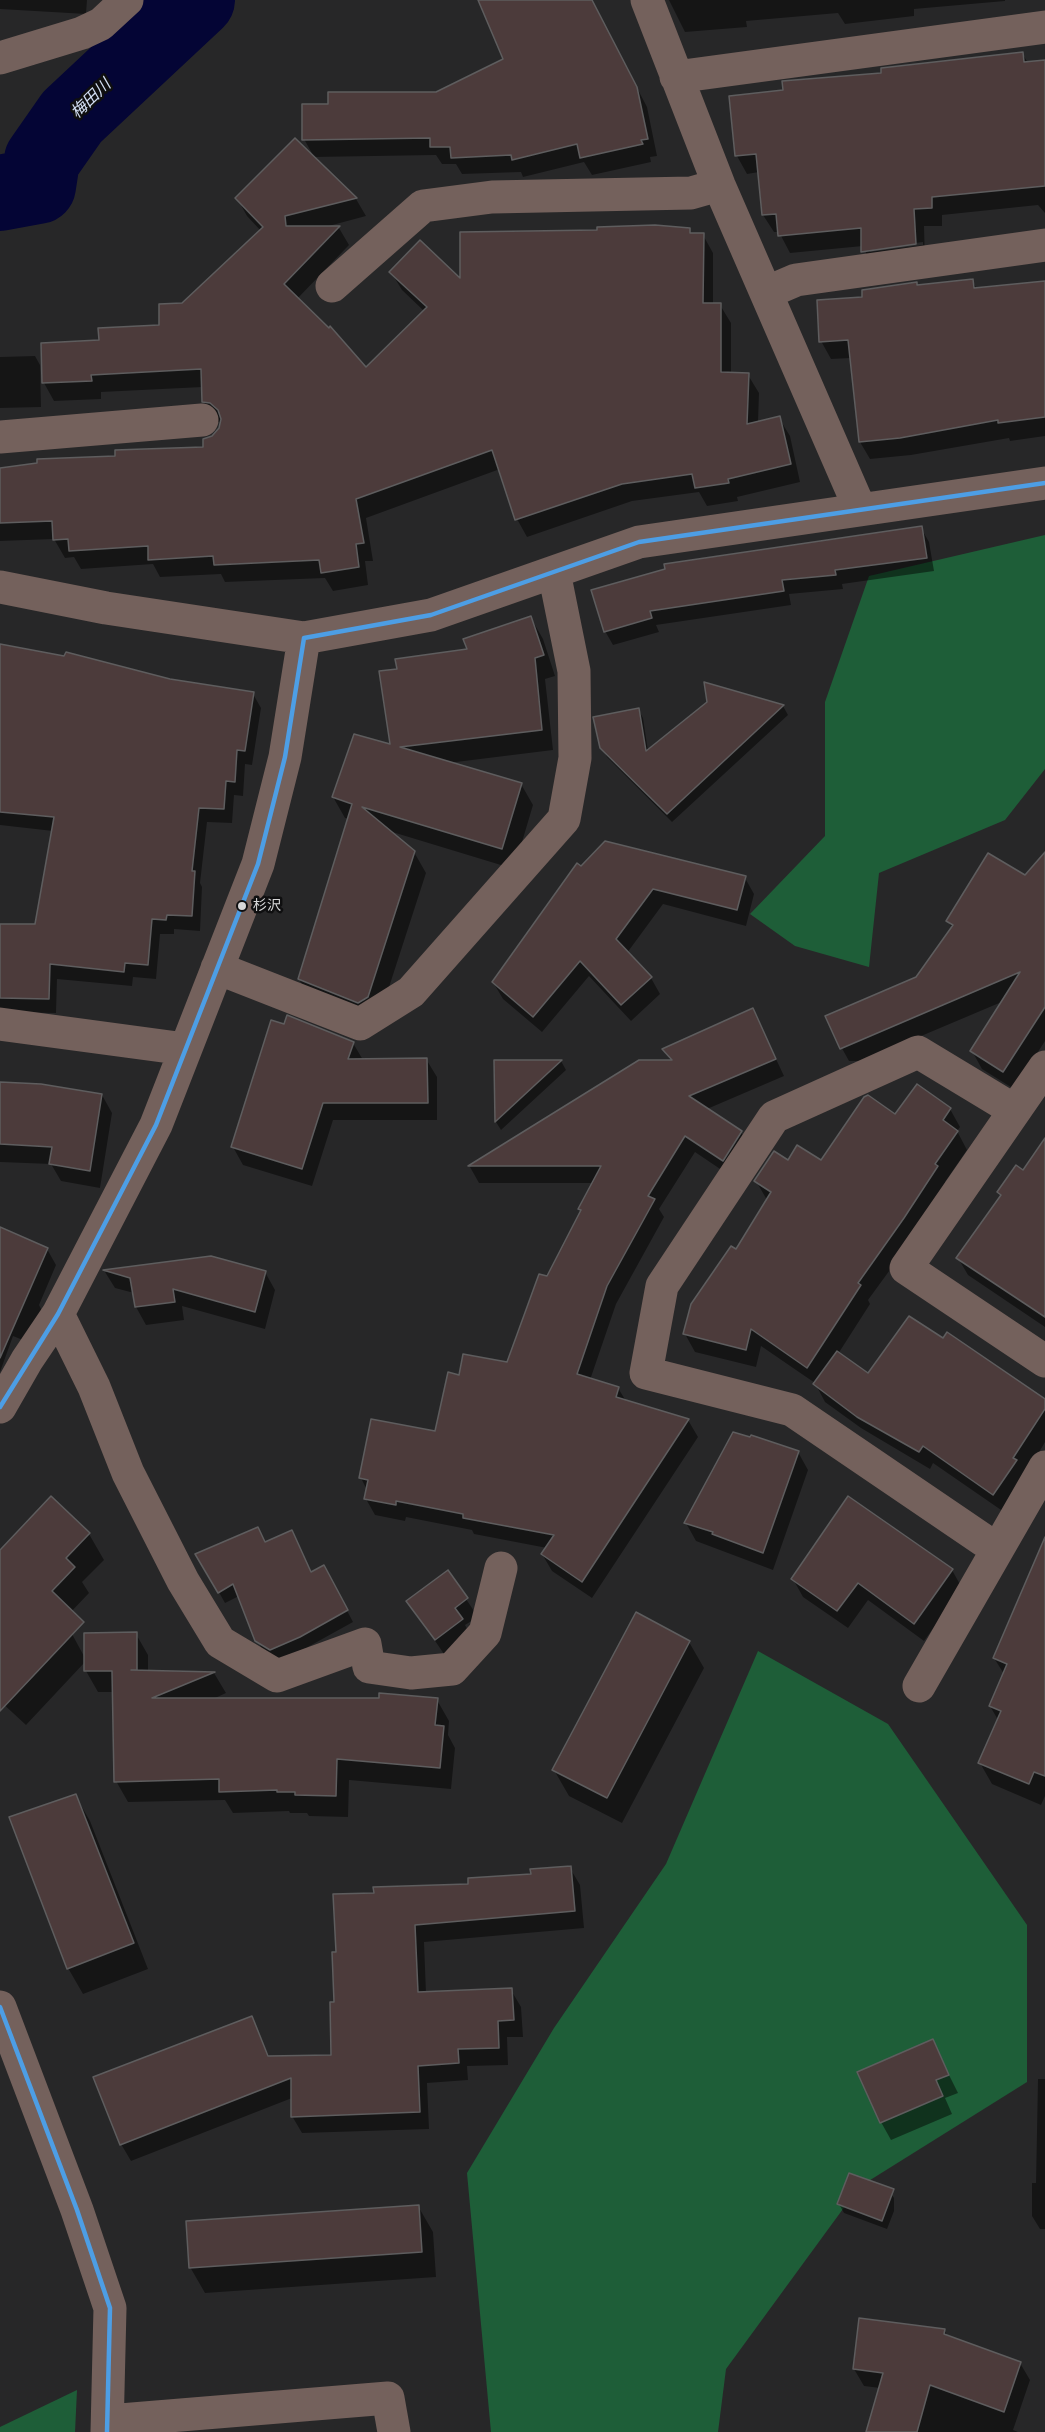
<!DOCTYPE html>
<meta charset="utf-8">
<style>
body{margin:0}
canvas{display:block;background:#272728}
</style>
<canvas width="1045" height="2432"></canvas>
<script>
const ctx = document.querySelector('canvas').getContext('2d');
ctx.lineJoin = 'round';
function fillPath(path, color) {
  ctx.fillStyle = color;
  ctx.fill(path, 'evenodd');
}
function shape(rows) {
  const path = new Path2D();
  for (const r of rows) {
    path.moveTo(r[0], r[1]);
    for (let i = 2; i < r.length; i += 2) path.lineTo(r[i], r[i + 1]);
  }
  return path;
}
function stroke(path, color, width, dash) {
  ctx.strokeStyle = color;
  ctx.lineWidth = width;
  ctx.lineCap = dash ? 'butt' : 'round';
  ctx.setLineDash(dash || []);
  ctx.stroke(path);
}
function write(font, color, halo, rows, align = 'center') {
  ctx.font = font + ' "Work Sans","Noto Sans JP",sans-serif';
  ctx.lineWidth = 5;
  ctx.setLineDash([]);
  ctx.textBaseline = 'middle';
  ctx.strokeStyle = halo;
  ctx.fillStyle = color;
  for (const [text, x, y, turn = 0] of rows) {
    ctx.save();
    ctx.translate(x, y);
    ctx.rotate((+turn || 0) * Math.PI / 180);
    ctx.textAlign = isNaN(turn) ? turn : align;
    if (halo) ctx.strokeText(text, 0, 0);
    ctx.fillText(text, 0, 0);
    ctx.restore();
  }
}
const forest = shape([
 [1045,535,1045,769,1005,820,879,873,869,967,795,946,750,914,825,836,825,702,869,576],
 [758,1651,888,1724,1027,1925,1027,2082,859,2187,726,2369,718,2432,491,2432,467,2173,554,2028,666,1864],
 [77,2390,75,2432,0,2432,0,2427]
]);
const shadow = shape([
 [0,0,87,0,86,14,0,9],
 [480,0,591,0,647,107,657,156,650,157,651,162,592,175,584,162,523,177,521,172,462,174,456,164,442,164,436,155,314,157,304,139,329,105,437,93,505,59],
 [669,0,1005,0,1005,1,914,9,914,16,845,24,838,13,746,21,747,27,685,32],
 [1022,53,1028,63,1045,61,1045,213,1038,205,942,215,942,226,924,226,925,262,873,269,863,246,790,253,779,232,774,232,763,215,759,172,747,174,737,156,785,92,883,74,883,69],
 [923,242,923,245,870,252,870,249],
 [295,140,356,199,366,216,325,227,339,228,349,245,297,299,366,369,424,311,402,290,391,272,462,282,689,229,692,235,703,235,713,253,713,305,720,305,731,323,731,374,748,375,759,393,758,423,779,418,790,436,800,482,737,497,738,501,707,506,699,492,632,501,527,537,517,519,500,469,366,518,373,561,365,561,368,585,333,591,325,578,225,582,221,574,160,577,153,564,81,569,74,557,65,558,54,539,0,541,0,469,205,448,221,428,221,423,214,420,203,401,203,387,101,392,101,399,54,401,44,383,100,341,161,326,261,231,247,216,237,198],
 [972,281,977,289,1045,283,1045,436,1010,441,1009,438,911,455,870,459,860,442,851,358,831,359,821,341,864,298,916,284,918,286],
 [35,356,40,365,41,407,0,408,0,357],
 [921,528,929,542,934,571,842,584,843,589,789,594,791,605,656,625,659,632,613,645,605,631,592,591],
 [531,618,543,639,555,676,545,679,553,750,448,763,521,784,533,805,514,869,389,831,414,852,426,873,379,1018,311,1000,299,979,349,819,345,818,333,797,392,746,399,670,469,650],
 [0,645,170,680,253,694,261,708,252,765,245,764,243,796,234,795,232,823,207,822,200,883,202,887,200,931,174,929,174,934,160,934,156,979,133,977,132,986,57,979,56,1013,0,1012,0,925,37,926,53,831,0,825],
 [706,684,783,706,788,715,672,822,607,757,601,747,638,709,643,718,648,751,709,702],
 [1045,854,1045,1041,1014,1089,982,1069,972,1051,1004,1001,862,1061,849,1061,839,1043,917,978,952,928,948,921,1025,877],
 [582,868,745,878,754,894,746,926,663,904,627,953,651,978,660,994,631,1021,589,976,542,1032,503,999,493,982],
 [753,1010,784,1076,707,1109,741,1132,751,1149,732,1177,695,1152,659,1209,664,1217,616,1304,590,1380,618,1388,626,1401,688,1420,698,1437,592,1598,552,1571,542,1554,547,1548,474,1534,472,1530,406,1517,405,1521,375,1515,366,1499,367,1490,361,1478,437,1433,461,1376,508,1364,594,1183,479,1183,470,1167,639,1061,671,1061,664,1050],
 [353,1043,363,1060,426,1059,437,1077,437,1120,333,1120,312,1186,243,1165,233,1147],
 [495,1061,561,1061,566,1070,501,1130,496,1122],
 [0,1083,102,1095,112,1113,100,1188,61,1181,51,1164,0,1162],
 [950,1109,960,1127,957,1131,967,1150,945,1182,947,1185,914,1237,868,1300,870,1304,838,1354,869,1375,1045,1401,1045,1442,1004,1512,933,1463,930,1469,861,1428,825,1402,815,1383,761,1346,756,1367,695,1352,685,1334,767,1200,756,1181,788,1162,821,1162,896,1116],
 [1045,1141,1045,1327,968,1275,958,1258,1002,1197,999,1192,1024,1172],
 [0,1229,47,1249,56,1265,39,1305,43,1313,30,1343,13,1336,0,1372],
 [211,1257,265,1272,275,1290,265,1329,182,1306,184,1320,146,1325,136,1307,134,1293,115,1288,105,1272],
 [798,1452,808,1470,773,1570,696,1541,686,1523],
 [51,1499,89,1534,104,1560,82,1582,89,1593,69,1614,72,1634,85,1658,136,1634,148,1655,148,1672,214,1673,226,1693,213,1699,437,1700,449,1721,448,1735,455,1748,451,1789,349,1780,348,1817,309,1816,307,1813,290,1813,289,1811,233,1813,225,1800,128,1802,116,1781,114,1692,98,1692,86,1671,85,1662,26,1725,0,1701,0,1570],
 [265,1543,312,1573,330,1578,353,1622,306,1648,277,1660,263,1652,239,1596,225,1603,198,1555],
 [1045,1559,1045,1796,1041,1805,992,1784,980,1763,998,1720,990,1706,1004,1674,994,1658],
 [952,1570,962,1588,924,1641,868,1600,848,1628,803,1597,793,1579],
 [448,1572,478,1617,465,1625,472,1638,446,1657,408,1601],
 [689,1642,704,1668,622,1823,569,1796,554,1770],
 [75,1795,90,1821,148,1969,83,1994,68,1968],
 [570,1868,580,1885,584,1928,424,1942,426,1993,511,1990,521,2007,523,2037,507,2037,508,2065,467,2066,468,2080,427,2083,429,2129,302,2133,292,2116,292,2098,131,2161,121,2144,251,2018,270,2058,332,2056,337,1953,375,1895,470,1886],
 [932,2041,958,2093,945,2098,952,2114,891,2140,881,2122],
 [1038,2079,1045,2079,1045,2229,1040,2229,1032,2216,1032,2183,1036,2183],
 [888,2189,894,2198,894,2211,887,2229,844,2213,839,2204],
 [418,2206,433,2232,436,2277,205,2293,190,2267],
 [944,2330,948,2337,1020,2363,1030,2380,1013,2430,1018,2432,867,2432,880,2388,864,2386,854,2369]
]);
const river = shape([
 [0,193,38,186,42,160,72,117,197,0]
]);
const building = shape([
 [478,0,592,0,637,87,648,139,641,140,643,144,580,158,577,144,512,160,511,155,451,158,450,147,430,147,430,138,302,140,302,104,328,104,328,92,436,92,503,59,478,0],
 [1023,52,1024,62,1045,60,1045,186,932,197,932,208,914,209,916,244,861,252,861,228,778,236,776,214,762,215,756,154,735,156,729,96,783,90,782,81,881,73,881,68,1023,52],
 [295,138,357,198,285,216,286,226,340,226,284,284,329,328,330,326,366,367,427,307,389,272,420,240,460,278,460,232,597,230,597,227,655,225,690,228,690,233,704,233,703,303,721,303,721,372,749,373,747,424,780,416,791,464,728,479,729,483,695,488,692,474,622,484,515,520,492,450,356,499,364,543,356,544,359,567,321,573,319,560,214,565,213,556,148,560,148,546,69,551,68,539,53,540,52,521,0,523,0,468,37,463,37,459,115,456,115,450,203,447,203,439,212,436,219,428,221,419,218,410,210,403,202,402,201,369,91,375,92,381,42,383,41,343,99,340,98,328,159,325,159,304,182,303,263,227,235,198,295,138],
 [973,279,974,288,1045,281,1045,417,998,423,998,420,900,438,859,442,848,340,819,342,817,300,862,297,862,290,917,282,917,285,973,279],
 [922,526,927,558,835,570,836,575,782,580,784,591,650,611,652,618,604,632,591,590,665,569,664,564,922,526],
 [531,616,544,655,535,658,542,730,400,747,522,783,502,849,362,807,415,851,368,997,358,1003,298,979,352,804,332,797,354,734,390,744,379,671,397,669,395,659,467,649,463,639,531,616],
 [0,644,64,656,66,652,170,679,254,692,245,751,237,750,235,782,226,781,224,809,199,808,192,871,195,871,192,916,167,915,166,920,152,919,148,965,125,963,124,972,50,964,49,999,0,998,0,924,35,924,54,817,0,812,0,644],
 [704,682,784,705,667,814,600,748,593,717,639,708,646,751,707,702,704,682],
 [605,841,746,876,737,910,653,889,616,939,652,977,621,1005,580,961,533,1017,492,982,577,863,581,866,605,841],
 [1045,852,1045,1007,1003,1072,970,1051,1020,972,840,1049,825,1016,916,977,953,925,946,921,988,853,1025,875,1045,852],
 [753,1008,776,1059,689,1096,742,1131,723,1161,685,1136,648,1196,655,1199,607,1286,577,1374,619,1387,616,1397,689,1419,582,1582,541,1554,554,1535,463,1518,463,1514,396,1501,396,1505,364,1499,368,1480,359,1478,371,1419,435,1431,448,1372,459,1375,463,1354,507,1362,539,1274,547,1276,581,1210,578,1209,601,1166,468,1166,639,1060,672,1060,662,1049,753,1008],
 [287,1015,354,1042,348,1059,427,1058,428,1103,323,1103,302,1169,231,1147,271,1020,284,1024,287,1015],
 [494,1060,562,1060,495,1122,494,1060],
 [0,1082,41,1084,102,1094,90,1171,49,1164,52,1147,0,1144,0,1082],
 [917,1084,951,1108,943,1120,958,1131,935,1164,938,1166,904,1218,858,1283,861,1285,807,1368,751,1329,746,1350,683,1334,691,1304,731,1246,736,1249,771,1192,754,1181,774,1151,788,1160,797,1145,821,1160,864,1097,868,1095,895,1114,917,1084],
 [1045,1138,1045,1317,956,1258,1001,1195,997,1192,1016,1165,1023,1170,1045,1138],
 [0,1227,48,1248,0,1358,0,1227],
 [211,1256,266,1271,255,1312,173,1289,175,1302,135,1307,130,1278,103,1270,211,1256],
 [909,1316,943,1338,947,1332,1045,1399,1045,1409,1013,1458,1017,1460,993,1495,923,1446,919,1452,857,1417,813,1384,837,1351,868,1373,909,1316],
 [733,1432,750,1437,751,1435,799,1451,763,1553,712,1534,713,1532,684,1523,733,1432],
 [51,1496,90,1533,66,1558,75,1567,52,1591,84,1622,0,1711,0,1550,51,1496],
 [848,1496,953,1569,914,1624,858,1583,837,1611,791,1579,848,1496],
 [258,1527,265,1542,292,1530,311,1572,324,1565,348,1610,300,1637,270,1650,255,1641,233,1584,218,1593,195,1554,258,1527],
 [1045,1537,1045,1776,1034,1772,1029,1784,978,1763,1001,1711,989,1706,1007,1664,993,1658,1045,1537],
 [448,1570,468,1598,455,1608,463,1619,435,1640,406,1601,448,1570],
 [636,1612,690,1641,607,1798,552,1770,636,1612],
 [137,1632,137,1670,131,1670,215,1672,152,1698,379,1698,379,1693,438,1698,435,1725,444,1726,440,1768,337,1759,336,1796,295,1795,295,1792,277,1792,277,1790,219,1792,219,1779,114,1782,112,1671,84,1671,84,1633,137,1632],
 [76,1794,134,1943,67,1969,9,1817,76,1794],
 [571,1866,575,1911,415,1925,418,1992,512,1988,514,2020,498,2021,499,2048,458,2049,459,2063,418,2066,420,2112,291,2117,291,2078,120,2145,93,2077,252,2016,268,2056,331,2055,330,2002,334,2002,332,1952,336,1952,333,1894,374,1893,373,1887,468,1884,468,1878,531,1874,530,1869,571,1866],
 [933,2039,949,2075,936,2080,943,2096,880,2123,857,2072,933,2039],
 [849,2173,894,2189,882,2221,837,2204,849,2173],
 [419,2205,422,2252,189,2268,186,2221,419,2205],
 [859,2318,945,2329,944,2334,1021,2362,1004,2412,930,2385,917,2432,866,2432,883,2373,853,2369,859,2318]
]);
const minor = shape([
 [647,0,719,185,860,509],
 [0,58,82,33,101,24,127,0],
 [676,77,1045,27],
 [332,286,423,206,492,197,691,193,719,185],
 [768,292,796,280,1045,245],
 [0,437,202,420],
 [0,587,106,608,304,638,431,615,639,542,1045,483],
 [217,968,360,1024,411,992,564,819,575,758,574,671,554,572],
 [0,1024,185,1049],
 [1045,1067,906,1268,1045,1361],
 [58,1314,94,1387,128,1473,183,1581,220,1642,277,1676,365,1644,369,1667,411,1673,452,1669,485,1633,501,1568],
 [0,1407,27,1360,58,1314,156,1125,258,864,285,757,304,638],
 [995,1548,792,1410,646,1373,662,1286,774,1117,918,1052,1014,1110],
 [919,1686,1045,1467],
 [0,2007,77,2210,110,2308,107,2432],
 [108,2421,388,2398,394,2432]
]);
const bus1 = shape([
 [304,638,431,615,639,542,1045,483],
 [0,1407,58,1314,156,1125,258,864,285,757,304,638],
 [0,2007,77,2210,110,2308,107,2432]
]);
const markers = [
 [242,906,5,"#d8d8d9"]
];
const busNames = [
 ["杉沢",253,906]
];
const waterNames = [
 ["梅田川",91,99,-44]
];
fillPath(forest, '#1e5e38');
fillPath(shadow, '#0007');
stroke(river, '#040535', 76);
fillPath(building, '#4c3b3b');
stroke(building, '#5e5d5e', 1.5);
stroke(minor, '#74615c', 33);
stroke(bus1, '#4d9ee5', 4.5);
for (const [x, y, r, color] of markers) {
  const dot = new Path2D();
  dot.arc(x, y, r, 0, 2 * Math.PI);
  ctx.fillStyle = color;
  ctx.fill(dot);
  stroke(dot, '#0f0f10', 2);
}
write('14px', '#d8d8d9', '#0f0f10', busNames, 'left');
write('italic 16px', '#d4e0f4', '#0f0f10', waterNames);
</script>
